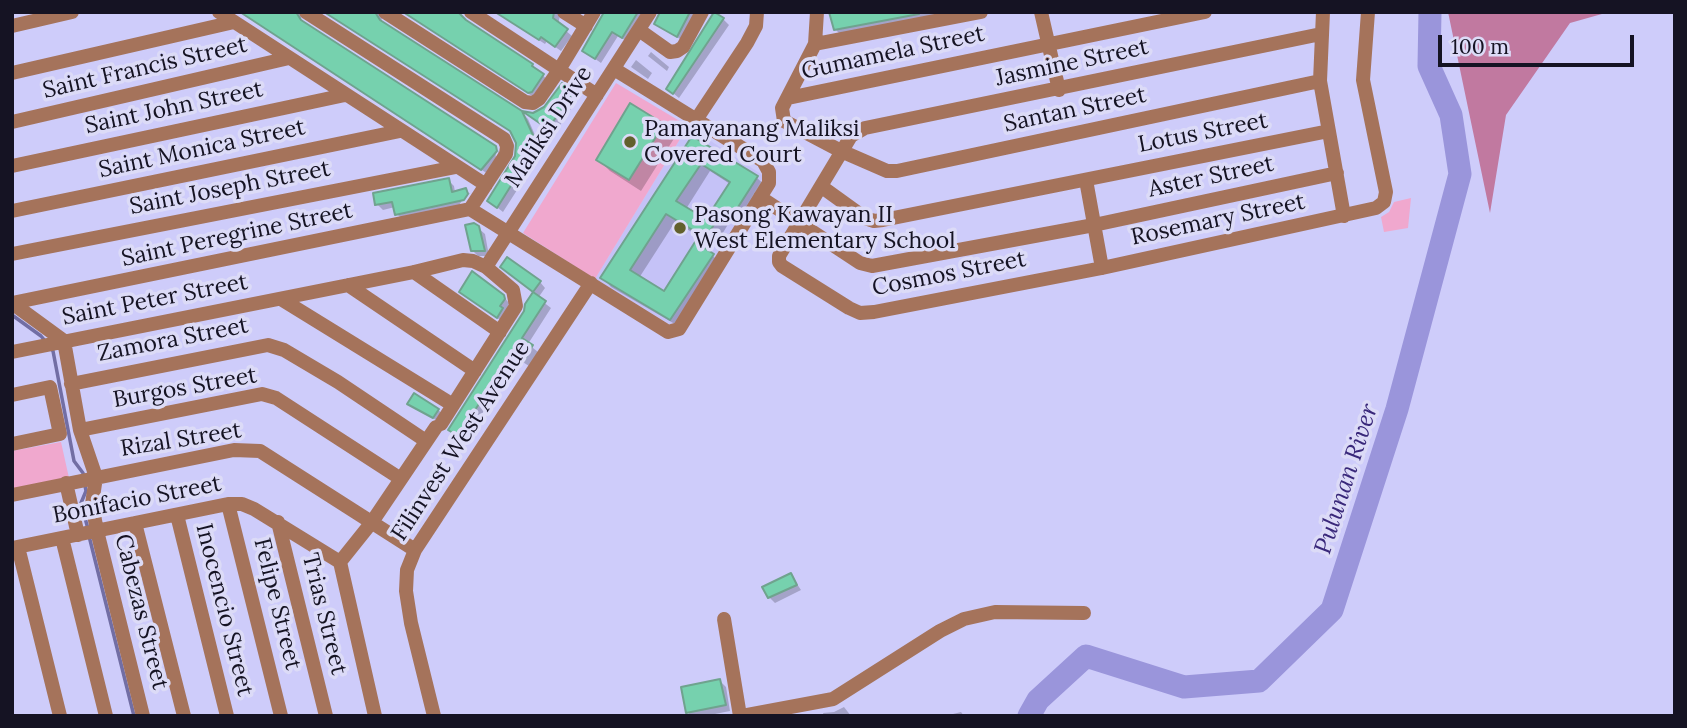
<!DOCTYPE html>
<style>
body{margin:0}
#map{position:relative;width:1687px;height:728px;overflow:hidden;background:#ceccfa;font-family:Lora,serif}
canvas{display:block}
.frame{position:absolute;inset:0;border:14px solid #151323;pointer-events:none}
.scale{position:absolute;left:1438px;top:35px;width:196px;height:32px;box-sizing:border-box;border:4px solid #151323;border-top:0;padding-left:9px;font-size:21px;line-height:24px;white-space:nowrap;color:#151323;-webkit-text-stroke:5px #dcdbf7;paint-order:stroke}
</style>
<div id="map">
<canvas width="1687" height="728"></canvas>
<div class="frame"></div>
<div class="scale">100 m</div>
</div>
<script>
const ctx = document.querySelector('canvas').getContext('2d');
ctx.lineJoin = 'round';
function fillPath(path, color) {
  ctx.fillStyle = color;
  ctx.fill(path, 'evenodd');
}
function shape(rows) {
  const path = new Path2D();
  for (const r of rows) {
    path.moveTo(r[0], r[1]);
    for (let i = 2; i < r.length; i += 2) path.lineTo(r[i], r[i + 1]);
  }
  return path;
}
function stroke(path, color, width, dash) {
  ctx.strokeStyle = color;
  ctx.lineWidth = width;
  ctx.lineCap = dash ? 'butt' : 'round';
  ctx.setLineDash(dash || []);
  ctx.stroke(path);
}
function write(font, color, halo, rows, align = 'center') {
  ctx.font = font + ' Lora,serif';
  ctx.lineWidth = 7;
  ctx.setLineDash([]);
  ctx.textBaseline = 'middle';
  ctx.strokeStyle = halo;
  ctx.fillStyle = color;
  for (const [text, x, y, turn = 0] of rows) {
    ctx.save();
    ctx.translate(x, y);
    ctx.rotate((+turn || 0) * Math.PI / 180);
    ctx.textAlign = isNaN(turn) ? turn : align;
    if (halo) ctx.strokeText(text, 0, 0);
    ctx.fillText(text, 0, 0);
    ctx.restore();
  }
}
const built = shape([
 [688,126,764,176,674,327,595,279]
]);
const green = shape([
 [616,83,688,126,595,279,523,233],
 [1411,198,1408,228,1384,232,1381,217,1389,212,1394,202],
 [61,442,69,478,12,489,12,451]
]);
const forest = shape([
 [1448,12,1609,12,1570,23,1506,115,1490,213]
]);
const shadow = shape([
 [240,12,303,12,301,19,304,24,495,147,496,159,499,159,498,150,502,157,488,174],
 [324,12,383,12,381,23,521,112,528,119,542,151,503,212,489,201,517,156,518,142,513,133],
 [403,12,455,12,468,24,532,66,549,81,535,98],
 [495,12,561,12,558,24,572,36,561,51,547,41,545,44],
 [606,12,647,12,628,42,618,36,601,63,584,51],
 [670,12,699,12,683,41,656,23],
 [832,12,968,12,841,35,835,29],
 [723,19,729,25,679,98,668,89],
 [651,52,669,67,667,71,648,56],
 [636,60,652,73,648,79,631,67],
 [573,93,578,98,555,133,530,116],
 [663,125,675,137,641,191,610,171,598,159],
 [693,138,757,178,766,186,742,223,733,216,715,246,675,222,639,278,664,293,713,256,721,264,680,327,611,287,603,278],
 [710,171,730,184,706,221,686,209],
 [448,180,454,186,455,192,466,190,470,194,466,194,458,207,402,219,397,214,395,207,383,210,377,204],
 [478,228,485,234,489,256,478,256,472,250],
 [508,272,540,282,545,288,538,298,551,308,528,344,538,352,529,366,518,359,464,441,450,430,526,312,534,293],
 [503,296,509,303,503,322,467,297],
 [410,403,438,410,444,415,440,422,415,409],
 [791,575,801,590,775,603,769,597],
 [720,681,726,687,730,711,705,716,691,716,688,712],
 [844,707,851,716,824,716,823,713,834,712],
 [961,712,964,716,945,716]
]);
const stream = shape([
 [12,315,41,336,46,342],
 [50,348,53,351,74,461,83,473,84,478],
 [85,486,86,491,81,503,88,529],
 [89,536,134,716]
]);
const river = shape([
 [1029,716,1038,700,1086,656,1184,687,1259,681,1332,610,1397,409,1460,174,1451,115,1429,66,1430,12]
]);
const building = shape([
 [240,12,296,12,301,20,496,146,497,151,481,170,240,12],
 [324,12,375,12,380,20,522,111,537,144,497,208,487,201,515,156,516,143,510,131,324,12],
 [403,12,458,12,466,20,533,64,532,66,544,74,532,92,528,93,403,12],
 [495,12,554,12,553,18,568,29,555,47,541,37,539,40,495,12],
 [604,12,638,12,622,38,612,32,595,59,582,51,604,12],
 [660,12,690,12,677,37,654,24,660,12],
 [714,12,724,18,673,94,666,89,714,12],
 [829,12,919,12,919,14,834,30,829,12],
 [562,83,574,91,548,129,522,111,533,113,544,107,562,83],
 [630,103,664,124,629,180,596,160,630,103],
 [692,136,758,176,733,215,723,209,706,238,666,214,630,270,664,291,695,242,714,254,670,320,600,278,692,136],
 [701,164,730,182,706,219,676,201,701,164],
 [449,178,452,192,466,188,468,194,464,200,395,215,392,202,375,205,373,193,449,178],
 [474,223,479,226,485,251,471,251,465,225,474,223],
 [507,257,541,281,533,292,546,301,522,338,533,345,523,362,511,355,458,436,448,430,524,311,525,304,533,292,500,267,507,257],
 [472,271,504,295,505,299,500,306,503,308,497,318,459,292,472,271],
 [414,393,439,409,433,418,407,404,414,393],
 [791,573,797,585,768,598,762,587,791,573],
 [720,679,726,705,686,713,681,687,720,679]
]);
const minor = shape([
 [219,12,486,185],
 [306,12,504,139,507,146,506,154,470,209],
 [385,12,525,102,533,103,539,99,559,70,594,12],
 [471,12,597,95],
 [564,12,586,26],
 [817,12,815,44,782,108,784,121,841,151,887,171,897,171,1320,81],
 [1041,12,1059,90],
 [1323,12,1320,81,1344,216],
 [12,26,72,12],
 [639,30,670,52,677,51,683,47,702,12],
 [1321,34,865,128,851,136,779,256,779,262,782,266,849,308,860,313,874,312,1102,268,1376,208,1384,202,1386,192,1363,80,1368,12],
 [815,44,981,12],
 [12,73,234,22],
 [788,98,1205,12],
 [696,120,747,43,756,26,757,12],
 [12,122,289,58],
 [12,166,345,95],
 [1086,180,1102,268],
 [822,187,865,218,874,221,883,220,1329,131],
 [760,197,860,263,872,266,1094,225,1337,173],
 [470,209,668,332,679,329,769,183,769,172,763,161,614,69],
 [12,211,400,131],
 [12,254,456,167],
 [486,267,650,12],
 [414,272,500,332],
 [348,285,475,371],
 [281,299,453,405],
 [12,303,470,209],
 [12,303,64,341,80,430,96,477,92,504,97,531,143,716],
 [12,352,414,272,463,260,473,261,486,267,513,290,516,306,441,424],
 [71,384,268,345,284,350,338,382,426,441],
 [12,395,50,387,60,434,12,444],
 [80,430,262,394,276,398,401,479],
 [66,483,78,535],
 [12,495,234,450,260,451,415,550],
 [228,504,281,716],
 [177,515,227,716],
 [278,522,326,716],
 [135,523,184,716],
 [62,538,106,716],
 [18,547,60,716],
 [12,548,228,504,242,504,254,509,340,562],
 [340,562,372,522,436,427],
 [340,562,375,716],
 [724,619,740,716],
 [434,716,411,623,406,591,407,570,415,550,591,283],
 [742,716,833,699,940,631,964,619,995,612,1084,613]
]);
const markers = [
 [630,142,7,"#62602d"],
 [680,228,7,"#62602d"]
];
const streetNames = [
 ["Gumamela Street",893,53,-12],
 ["Jasmine Street",1072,63,-12],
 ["Saint Francis Street",145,68,-13],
 ["Saint John Street",174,108,-12],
 ["Santan Street",1075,110,-12],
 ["Maliksi Drive",549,127,-57],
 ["Lotus Street",1203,133,-11],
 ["Saint Monica Street",202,149,-12],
 ["Aster Street",1211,177,-12],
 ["Saint Joseph Street",230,188,-11],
 ["Rosemary Street",1218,220,-12],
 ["Saint Peregrine Street",237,235,-12],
 ["Cosmos Street",949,274,-11],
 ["Saint Peter Street",155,300,-11],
 ["Zamora Street",173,340,-11],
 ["Burgos Street",185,388,-10],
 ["Rizal Street",181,440,-9],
 ["Filinvest West Avenue",461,441,-57],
 ["Bonifacio Street",137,500,-11],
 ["Felipe Street",277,604,76],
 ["Inocencio Street",224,610,76],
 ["Cabezas Street",141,612,76],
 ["Trias Street",324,614,76]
];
const poiNames = [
 ["Pamayanang Maliksi",644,129],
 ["Covered Court",644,155],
 ["Pasong Kawayan II",694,215],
 ["West Elementary School",694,241]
];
const waterNames = [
 ["Pulunan River",1347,479,-72]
];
fillPath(built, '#c5c2f7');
fillPath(green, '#f0a8ce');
fillPath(forest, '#c179a0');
fillPath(shadow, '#0003');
stroke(stream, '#726ea4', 3.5);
stroke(river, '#9a95db', 23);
fillPath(building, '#76d1ae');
stroke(building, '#6fa38e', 2);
stroke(minor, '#a5735b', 14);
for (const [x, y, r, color] of markers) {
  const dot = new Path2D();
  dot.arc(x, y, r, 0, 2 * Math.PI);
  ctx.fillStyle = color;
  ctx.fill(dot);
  stroke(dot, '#dcdbf7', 2.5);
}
write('23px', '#151323', '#dcdbf7', streetNames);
write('23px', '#151323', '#dcdbf7', poiNames, 'left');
write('italic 24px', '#39287a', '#dcdbf7', waterNames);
</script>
